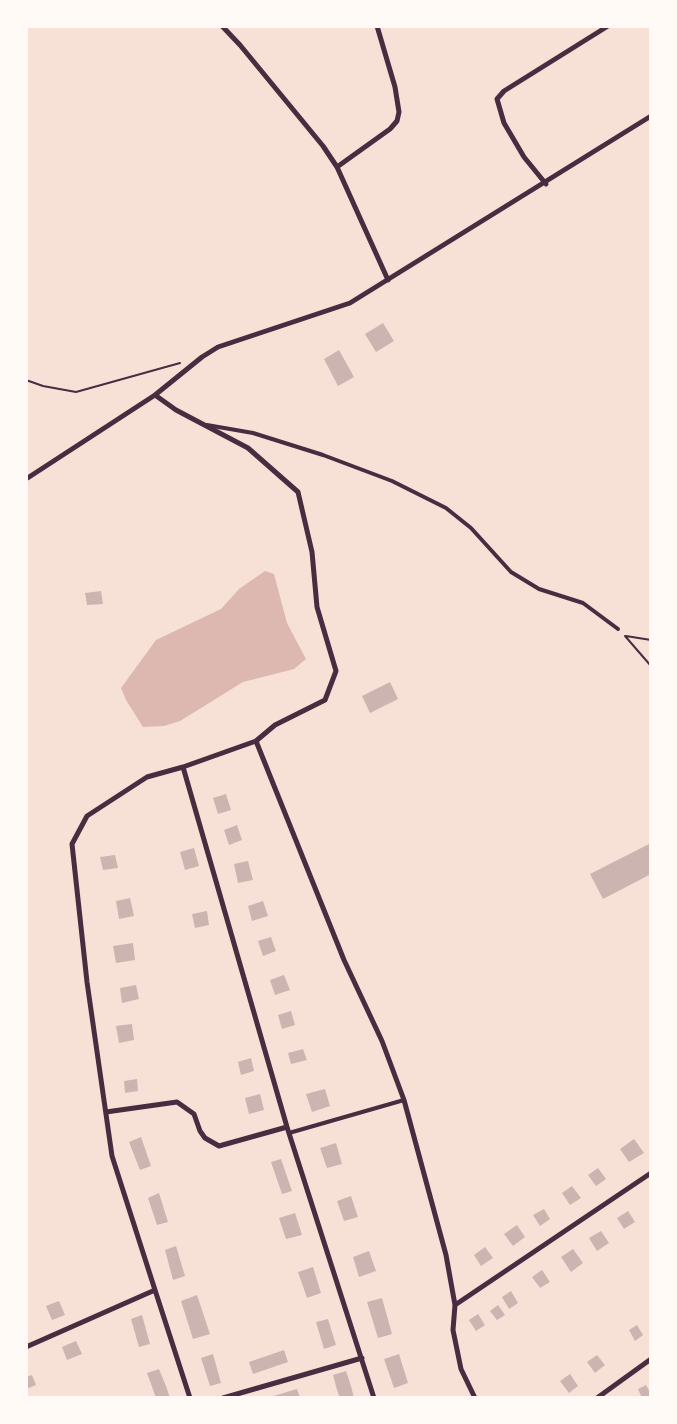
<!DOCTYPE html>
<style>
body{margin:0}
#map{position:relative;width:677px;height:1424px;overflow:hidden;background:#f7e1d7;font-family:"Alegreya Sans",sans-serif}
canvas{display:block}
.frame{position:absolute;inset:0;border:28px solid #fffaf5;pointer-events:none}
</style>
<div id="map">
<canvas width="677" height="1424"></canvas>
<div class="frame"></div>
</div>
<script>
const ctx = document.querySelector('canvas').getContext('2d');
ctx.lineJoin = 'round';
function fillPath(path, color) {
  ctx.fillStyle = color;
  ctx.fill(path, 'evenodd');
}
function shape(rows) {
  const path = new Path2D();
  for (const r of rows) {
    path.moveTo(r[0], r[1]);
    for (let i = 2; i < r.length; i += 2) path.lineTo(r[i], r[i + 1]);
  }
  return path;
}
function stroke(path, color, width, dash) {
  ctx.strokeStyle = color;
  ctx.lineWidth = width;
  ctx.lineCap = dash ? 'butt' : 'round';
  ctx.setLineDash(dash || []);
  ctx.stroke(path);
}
const water = shape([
 [265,571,274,574,287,623,306,659,294,669,243,682,180,721,164,726,143,727,126,700,121,688,156,640,221,609,239,589]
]);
const building = shape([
 [383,323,394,341,376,352,365,334],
 [339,350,354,377,338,386,324,359],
 [101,591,103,604,87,605,85,593],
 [390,682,398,699,370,713,362,696],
 [226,794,231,810,218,814,213,798],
 [237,825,242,840,229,845,224,830],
 [651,843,651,874,603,899,590,874],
 [194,848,199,866,185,870,180,852],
 [115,855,118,868,103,870,100,857],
 [248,861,253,880,238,883,234,864],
 [130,898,134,916,119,919,116,901],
 [263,901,268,916,252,921,248,906],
 [207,911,209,925,195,928,192,914],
 [271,937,276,951,263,956,258,941],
 [133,943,135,960,116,963,113,946],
 [284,975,290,990,275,995,270,980],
 [136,985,139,999,122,1003,120,988],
 [291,1011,295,1025,282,1029,278,1015],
 [132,1024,134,1040,119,1043,116,1026],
 [303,1049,307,1060,291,1064,288,1053],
 [251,1058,254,1071,241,1075,238,1062],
 [137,1079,138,1091,125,1093,124,1081],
 [325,1089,330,1106,312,1112,306,1094],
 [260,1094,264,1110,249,1114,245,1098],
 [141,1137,151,1166,140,1170,129,1142],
 [634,1139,644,1153,629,1162,620,1149],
 [336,1143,342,1164,327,1168,320,1148],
 [281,1159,292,1191,282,1194,271,1162],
 [598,1168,606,1179,596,1186,588,1175],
 [572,1186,581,1198,570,1205,562,1193],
 [159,1193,168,1222,157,1225,148,1198],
 [351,1196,358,1217,344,1221,337,1201],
 [544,1209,550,1219,540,1226,533,1215],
 [628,1211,635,1222,624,1229,617,1218],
 [295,1213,302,1235,286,1239,279,1218],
 [517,1225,525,1237,513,1246,504,1234],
 [601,1231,609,1243,597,1251,589,1238],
 [176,1246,185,1276,173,1280,165,1250],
 [485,1247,493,1258,481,1266,474,1255],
 [573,1249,583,1263,571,1272,561,1257],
 [369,1251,376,1271,359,1277,353,1257],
 [313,1267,321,1293,307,1298,298,1272],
 [542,1270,550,1282,540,1288,532,1277],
 [511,1291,518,1303,509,1309,502,1297],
 [197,1295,210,1334,193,1339,181,1301],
 [382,1298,392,1334,378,1338,367,1302],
 [59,1301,65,1315,52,1320,46,1306],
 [498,1305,505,1315,497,1320,490,1311],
 [478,1314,485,1325,476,1331,469,1320],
 [142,1315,150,1344,139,1347,131,1319],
 [328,1319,336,1345,324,1349,316,1322],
 [637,1325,643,1335,635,1341,629,1330],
 [76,1341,82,1354,67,1360,62,1347],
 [284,1350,288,1362,253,1374,249,1362],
 [213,1354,221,1383,210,1386,201,1358],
 [399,1354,408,1383,394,1388,384,1359],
 [597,1355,605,1365,595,1373,587,1362],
 [159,1369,166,1386,170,1398,156,1398,147,1373],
 [346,1371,351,1386,354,1398,340,1398,337,1390,333,1375],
 [570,1374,578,1386,569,1393,560,1381],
 [32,1375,36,1385,26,1389,26,1377],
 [646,1385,651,1394,651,1398,642,1398,638,1389],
 [297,1389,300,1398,270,1398,270,1397]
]);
const path = shape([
 [26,380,43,386,76,392,180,363],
 [625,636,651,666],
 [626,636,651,640]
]);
const service = shape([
 [207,425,253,433,323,455,392,481,446,508,471,528,511,572,539,589,583,603,618,629],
 [289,1133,404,1100]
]);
const minor = shape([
 [222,26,240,45,323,146,337,167,388,280],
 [337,167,390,129,397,121,399,112,395,87,377,26],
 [546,184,524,157,504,123,497,99,504,91,608,26],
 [155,395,202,357,218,347,350,303,651,116],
 [26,479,155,395,176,410,248,448,298,492,312,552,317,607,336,671,325,700,275,725,256,741,344,960,382,1041,404,1100,446,1255,455,1305,453,1330,461,1369,475,1398],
 [183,767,256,741],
 [106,1112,177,1102,194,1114,200,1131,205,1138,219,1146,287,1127],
 [155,1290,112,1156,87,982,72,844,87,816,147,777,183,767,287,1127,374,1398],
 [455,1305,651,1173],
 [26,1347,155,1290,190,1398],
 [223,1398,362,1358],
 [597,1398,651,1359]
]);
fillPath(water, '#dcb8b0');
fillPath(building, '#ccb4b1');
stroke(path, '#4a2c40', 2);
stroke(service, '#4a2c40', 4);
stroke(minor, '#4a2c40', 5);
</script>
